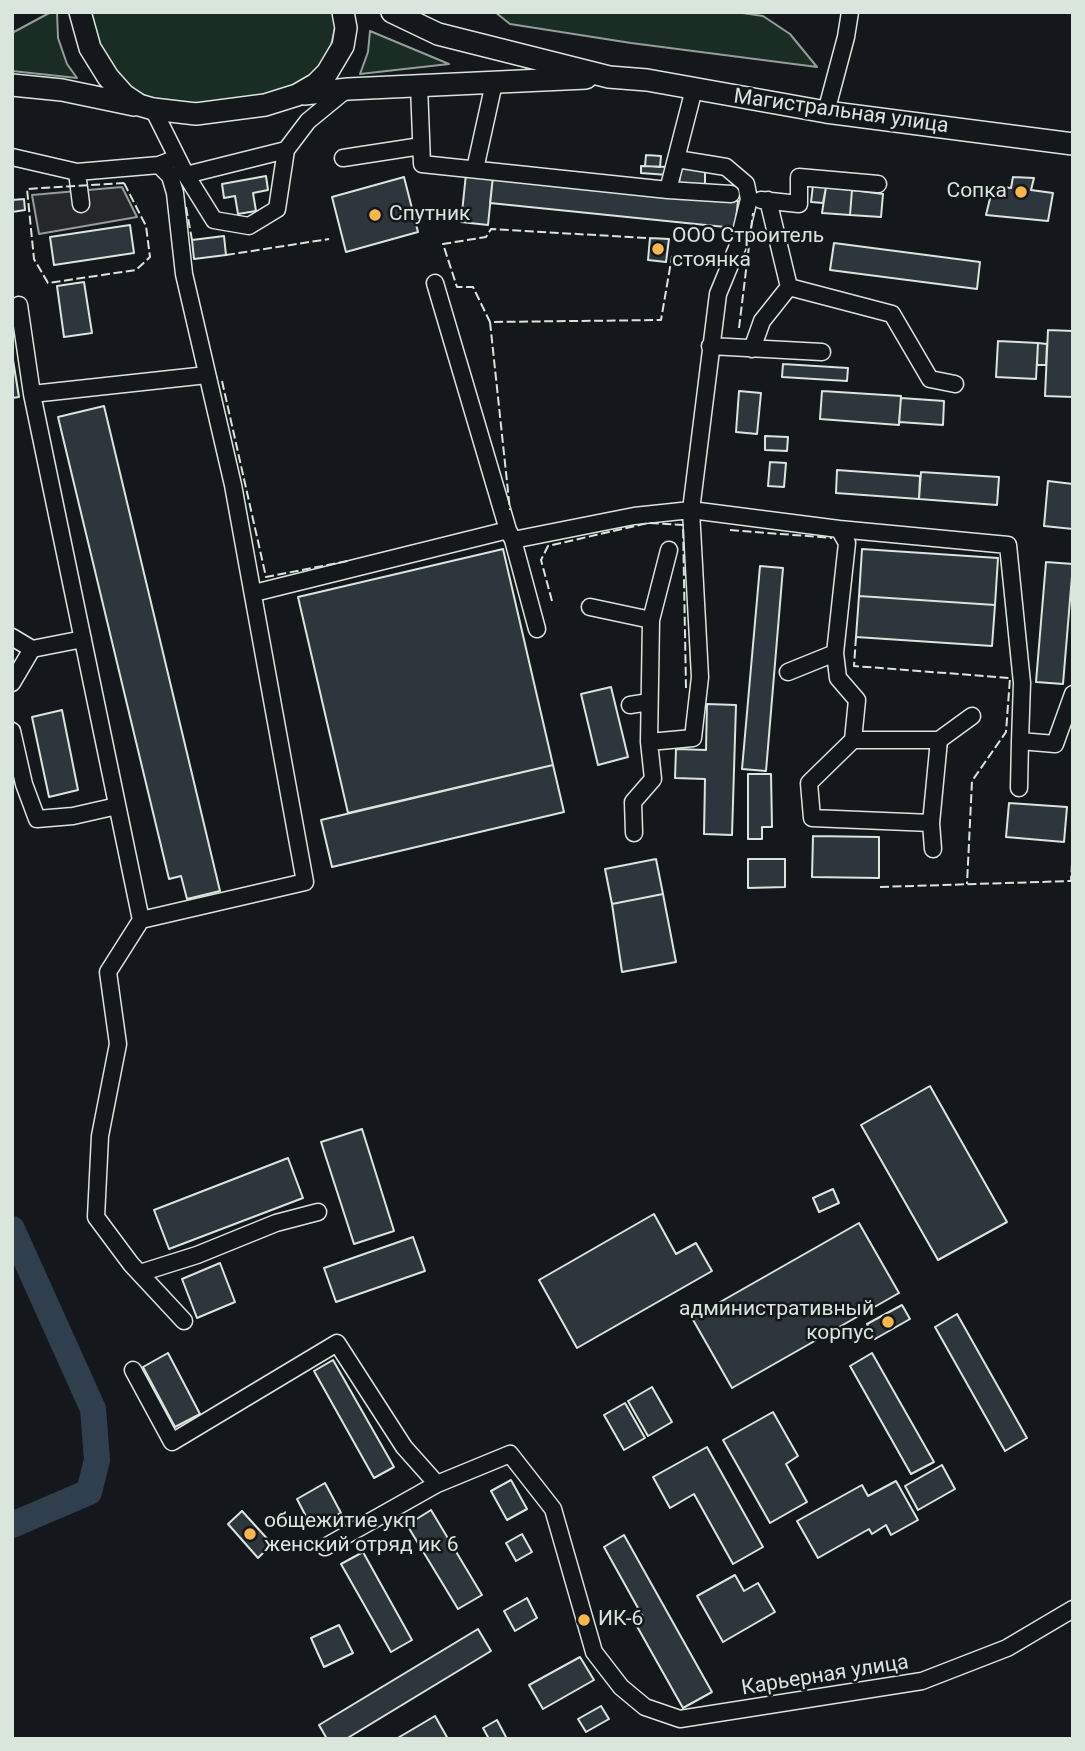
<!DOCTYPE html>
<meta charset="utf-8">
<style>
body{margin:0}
#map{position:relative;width:1085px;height:1751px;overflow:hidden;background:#14181c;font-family:Roboto,sans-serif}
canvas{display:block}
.frame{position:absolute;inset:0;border:14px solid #d8e6dc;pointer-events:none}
</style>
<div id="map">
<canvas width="1085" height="1751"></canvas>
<div class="frame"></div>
</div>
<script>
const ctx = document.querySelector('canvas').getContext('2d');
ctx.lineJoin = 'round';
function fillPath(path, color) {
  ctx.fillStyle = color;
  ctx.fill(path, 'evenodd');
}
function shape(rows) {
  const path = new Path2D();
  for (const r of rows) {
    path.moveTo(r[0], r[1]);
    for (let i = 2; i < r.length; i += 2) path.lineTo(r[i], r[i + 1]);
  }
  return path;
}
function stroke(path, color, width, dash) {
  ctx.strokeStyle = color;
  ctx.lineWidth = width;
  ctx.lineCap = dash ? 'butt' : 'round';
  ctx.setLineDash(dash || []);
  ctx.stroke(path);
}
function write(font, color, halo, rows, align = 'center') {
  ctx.font = font + ' Roboto,sans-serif';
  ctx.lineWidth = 5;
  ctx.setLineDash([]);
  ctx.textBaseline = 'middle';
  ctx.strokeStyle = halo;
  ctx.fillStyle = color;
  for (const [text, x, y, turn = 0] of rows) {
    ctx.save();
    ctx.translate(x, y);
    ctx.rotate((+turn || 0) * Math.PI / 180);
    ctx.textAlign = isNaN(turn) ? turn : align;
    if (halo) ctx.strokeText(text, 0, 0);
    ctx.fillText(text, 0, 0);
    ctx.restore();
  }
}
const green = shape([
 [51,12,57,12,58,38,67,64,77,78,12,71,12,33,51,12],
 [91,12,334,12,336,23,329,55,304,83,265,97,189,107,154,100,136,91,122,79,95,37,91,12],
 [495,12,736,12,763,16,790,34,817,67,631,43,510,24,495,12],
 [370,31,449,64,360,74,368,52,370,31]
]);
const parking = shape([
 [122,187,137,217,39,234,32,195,122,187]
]);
const river = shape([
 [12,1229,93,1409,97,1460,89,1492,12,1525]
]);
const building = shape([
 [646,155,661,156,660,167,645,166,646,155],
 [641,166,668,167,668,175,641,173,641,166],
 [680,168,705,169,705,186,679,186,680,168],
 [466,174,493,176,488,225,461,222,466,174],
 [266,176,268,190,253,193,256,211,238,214,235,196,224,198,222,184,266,176],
 [493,176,738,201,735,228,490,203,493,176],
 [404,177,418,232,346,252,332,197,404,177],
 [1013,177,1034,178,1031,190,1053,193,1048,221,986,215,993,186,1011,188,1013,177],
 [813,185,826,187,823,203,811,202,813,185],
 [826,187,852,190,850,215,822,213,826,187],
 [852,190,883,194,881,217,850,215,852,190],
 [24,199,25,210,12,212,12,200,24,199],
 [130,225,134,253,54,265,50,237,130,225],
 [224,236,226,255,194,259,192,240,224,236],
 [650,238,669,239,666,262,648,260,650,238],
 [834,243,980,262,977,289,830,270,834,243],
 [84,282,92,333,64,337,57,286,84,282],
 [1048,330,1073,331,1073,397,1045,396,1048,330],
 [998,341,1038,343,1036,379,996,377,998,341],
 [1038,343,1047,344,1046,365,1037,365,1038,343],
 [12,354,19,397,12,398,12,354],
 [783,364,848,368,847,381,782,377,783,364],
 [739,391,761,393,757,434,736,432,739,391],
 [822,391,901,396,899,425,820,419,822,391],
 [901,398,944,401,943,425,899,422,901,398],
 [104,406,220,891,187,899,181,876,169,879,58,417,104,406],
 [765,436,788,437,787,451,765,450,765,436],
 [770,462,786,463,784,487,768,486,770,462],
 [837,470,920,476,919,499,836,493,837,470],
 [921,472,999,477,997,505,919,499,921,472],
 [1048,481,1073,484,1073,529,1044,526,1048,481],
 [503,549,553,765,348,813,298,597,503,549],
 [862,549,998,558,995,605,859,596,862,549],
 [1046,562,1073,564,1063,684,1036,682,1046,562],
 [760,566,783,568,766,771,742,769,760,566],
 [859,596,995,605,992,646,856,637,859,596],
 [611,687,628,757,598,765,581,694,611,687],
 [707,704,736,705,732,835,704,834,705,779,675,778,676,749,706,750,707,704],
 [62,710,78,790,49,797,32,717,62,710],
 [553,765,564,812,332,867,321,820,553,765],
 [748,774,771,774,772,827,762,827,762,839,748,839,748,774],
 [1009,803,1067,807,1064,842,1006,837,1009,803],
 [813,836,879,837,879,878,812,877,813,836],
 [656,859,663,894,612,904,605,869,656,859],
 [748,859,785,859,785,887,748,888,748,859],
 [663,894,676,962,622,972,612,904,663,894],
 [930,1086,1007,1222,938,1260,861,1125,930,1086],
 [362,1129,394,1231,354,1244,321,1142,362,1129],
 [288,1158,303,1198,169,1249,154,1210,288,1158],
 [833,1189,839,1203,819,1212,813,1198,833,1189],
 [654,1214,676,1254,696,1243,712,1271,577,1348,539,1280,654,1214],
 [859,1223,899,1293,732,1388,692,1318,859,1223],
 [413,1237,425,1271,336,1302,324,1268,413,1237],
 [220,1263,235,1302,197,1318,182,1279,220,1263],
 [902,1305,910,1319,875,1339,867,1324,902,1305],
 [957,1314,1027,1438,1005,1451,935,1327,957,1314],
 [168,1353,200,1414,175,1427,143,1367,168,1353],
 [872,1353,934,1462,911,1474,850,1366,872,1353],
 [333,1360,394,1467,374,1478,314,1371,333,1360],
 [652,1387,672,1422,648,1436,628,1401,652,1387],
 [625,1403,645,1438,624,1450,604,1415,625,1403],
 [773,1412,798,1456,786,1464,807,1502,770,1523,723,1440,773,1412],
 [707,1447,763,1547,733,1564,694,1494,670,1508,653,1477,707,1447],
 [942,1465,955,1489,918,1510,905,1486,942,1465],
 [511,1480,527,1509,507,1520,491,1491,511,1480],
 [896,1481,918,1520,891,1535,886,1525,872,1534,869,1529,818,1558,797,1521,862,1485,868,1496,896,1481],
 [325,1483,341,1513,312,1528,297,1499,325,1483],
 [431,1510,482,1595,458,1609,407,1525,431,1510],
 [242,1511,272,1544,258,1558,228,1524,242,1511],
 [522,1534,532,1552,516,1561,506,1543,522,1534],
 [624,1535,712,1692,683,1708,634,1621,643,1617,604,1547,624,1535],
 [363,1552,412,1640,391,1652,341,1564,363,1552],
 [735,1575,744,1591,758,1583,775,1612,723,1642,697,1596,735,1575],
 [527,1598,537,1618,515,1631,504,1611,527,1598],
 [339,1625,353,1653,324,1667,311,1638,339,1625],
 [478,1629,491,1651,346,1739,327,1739,319,1725,478,1629],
 [580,1657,594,1680,543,1709,529,1685,580,1657],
 [601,1706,609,1719,586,1732,578,1719,601,1706],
 [435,1716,448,1739,396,1739,435,1716],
 [497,1720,507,1739,489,1739,483,1728,497,1720]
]);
const minor = shape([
 [419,85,422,164,668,190,731,194],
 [153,109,186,175,286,150,308,121,347,89],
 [826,112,846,37,850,12],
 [12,157,77,172],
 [343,158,421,146],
 [677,159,726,167,746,184,749,199,737,248,718,294,691,510,839,529,847,543,835,653,788,672],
 [475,169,494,83],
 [186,175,214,220,249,226,277,209,286,150],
 [668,190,694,89],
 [761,200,799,204,799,177,878,184],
 [81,204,77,172,159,165,169,161],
 [435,283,508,530,513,540],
 [789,287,892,314,930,379,955,384],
 [19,305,32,394,141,920,108,972,118,1044,100,1136,96,1217,131,1264,184,1321],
 [710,346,822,352],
 [752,349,762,321,789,287,768,200],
 [32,394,207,375],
 [839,529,1008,545,1022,683,1020,741,1055,744,1073,694],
 [254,593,508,530],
 [590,607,651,620],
 [537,629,513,540,634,516,691,510,700,677,693,738,649,742,651,620,669,550],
 [12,637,32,649,83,639],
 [835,653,838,678,857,700,853,740,809,783,812,818,931,823],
 [12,683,32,649],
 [630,705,649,702],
 [12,731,24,784,37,819,73,816,117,806],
 [853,740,939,740],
 [1019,788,1020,741],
 [634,833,633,802,653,779,649,742],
 [933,849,931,823,939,740,972,716],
 [141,920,305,882,233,485,184,274,175,193,170,176,159,165],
 [140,1273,197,1255,276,1223,318,1212],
 [133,1370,172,1442,337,1343,404,1447,437,1484],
 [325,1547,437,1484,510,1454,553,1509,594,1652,621,1687,645,1707,680,1719,922,1681,1007,1648,1073,1609]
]);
const major = shape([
 [80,12,90,48,108,77,124,95,139,105,153,109,196,114,265,105,297,95,316,84,327,73,343,46,346,28,343,12],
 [392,12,438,34,609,77,647,80,826,112,1073,144],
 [12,85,62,90,134,105],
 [304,94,348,89,586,78]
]);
const fence = shape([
 [124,183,146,226,150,257,136,270,48,283,34,259,27,189,124,183],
 [186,207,192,240],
 [646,238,491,229,486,237,443,244,457,287,473,287,490,322,661,320,672,256],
 [226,255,329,239],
 [490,322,510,510],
 [739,328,753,213],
 [222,381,266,577,348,561],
 [730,530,832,538],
 [552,601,541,560,548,546,648,523,683,525,686,688],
 [856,637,854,666,1010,678,1006,732,972,781,967,884],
 [880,887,1071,881,1073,847]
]);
const markers = [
 [1021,192,7,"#ffb74d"],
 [375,215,7,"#ffb74d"],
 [658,249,7,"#ffb74d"],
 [888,1322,7,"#ffb74d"],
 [250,1534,7,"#ffb74d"],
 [584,1620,7,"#ffb74d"]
];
const streetNames = [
 ["Магистральная улица",841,112,8],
 ["Карьерная улица",825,1676,-9]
];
const poiNames = [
 ["Сопка",1007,192,"right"],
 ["Спутник",389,215],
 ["ООО Строитель",672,237],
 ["стоянка",672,261],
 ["административный",874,1310,"right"],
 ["корпус",874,1334,"right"],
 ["общежитие укп",264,1522],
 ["женский отряд ик 6",264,1546],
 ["ИК-6",598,1620]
];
fillPath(green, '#1a2d24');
stroke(green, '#939e99', 2);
fillPath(parking, '#24282b');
stroke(parking, '#939e99', 2);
stroke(river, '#2f3f4d', 26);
fillPath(building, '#2c363c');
stroke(building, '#d8e6dc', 2);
stroke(minor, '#d8e6dc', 19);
stroke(major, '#d8e6dc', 24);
stroke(minor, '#14181c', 16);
stroke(major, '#14181c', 21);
stroke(fence, '#d8e6dc', 2, [9, 3.5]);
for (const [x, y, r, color] of markers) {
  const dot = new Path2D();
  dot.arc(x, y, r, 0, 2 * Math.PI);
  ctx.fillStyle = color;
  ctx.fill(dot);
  stroke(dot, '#14181c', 2.5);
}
write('21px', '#d8e6dc', '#14181c', streetNames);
write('21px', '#d8e6dc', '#14181c', poiNames, 'left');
</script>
